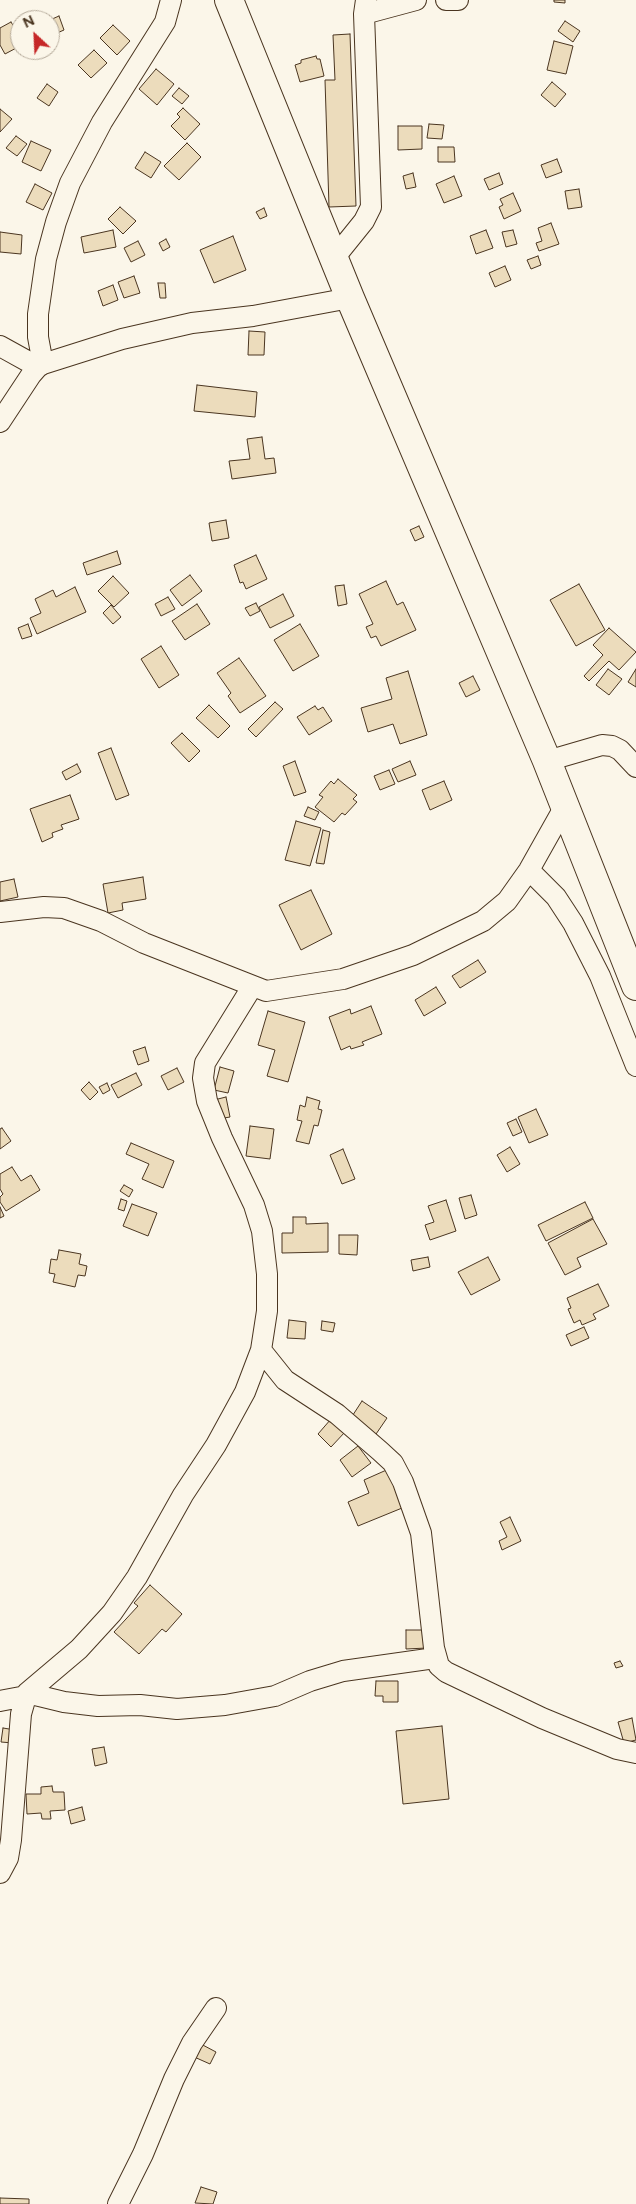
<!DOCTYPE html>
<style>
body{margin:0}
#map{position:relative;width:636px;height:2204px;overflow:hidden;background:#fbf6e9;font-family:Figtree,sans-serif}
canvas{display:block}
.north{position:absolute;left:10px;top:10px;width:50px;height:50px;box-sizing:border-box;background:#fbf6e9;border:1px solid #b4a999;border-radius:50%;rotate:335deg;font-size:14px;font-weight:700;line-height:20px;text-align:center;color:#4a3520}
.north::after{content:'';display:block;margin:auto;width:18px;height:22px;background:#c62828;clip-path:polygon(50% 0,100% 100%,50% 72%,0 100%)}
</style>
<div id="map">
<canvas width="636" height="2204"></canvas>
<div class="north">N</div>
</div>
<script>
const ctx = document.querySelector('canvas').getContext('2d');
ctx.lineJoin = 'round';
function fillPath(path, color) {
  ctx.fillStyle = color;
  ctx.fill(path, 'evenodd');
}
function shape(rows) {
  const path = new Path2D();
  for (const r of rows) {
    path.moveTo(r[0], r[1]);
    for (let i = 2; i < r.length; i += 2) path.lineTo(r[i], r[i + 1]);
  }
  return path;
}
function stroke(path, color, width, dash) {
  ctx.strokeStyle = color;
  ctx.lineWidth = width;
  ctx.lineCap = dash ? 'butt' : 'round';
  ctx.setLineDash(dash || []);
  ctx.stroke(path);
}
const building = shape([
 [554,0,565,0,565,3,554,2,554,0],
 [59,16,64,30,50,36,50,20,59,16],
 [565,21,580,31,573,42,558,31,565,21],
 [11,22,20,37,20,46,5,54,0,45,0,28,11,22],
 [113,25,130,41,117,55,100,38,113,25],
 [350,34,356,206,329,207,325,80,335,80,333,35,350,34],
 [554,41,573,46,566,74,547,70,554,41],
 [94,50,107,63,91,78,78,65,94,50],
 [316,56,317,59,320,59,324,76,300,82,295,65,301,63,301,60,316,56],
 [156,69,174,84,157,105,139,89,156,69],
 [552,82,566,94,555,107,541,95,552,82],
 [47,84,58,92,49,106,37,98,47,84],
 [179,88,189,96,182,104,172,96,179,88],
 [183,108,200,124,185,140,171,126,180,117,177,114,183,108],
 [0,109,12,119,0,132,0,109],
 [429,124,444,125,442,139,427,138,429,124],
 [398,126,422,126,422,149,398,150,398,126],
 [16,136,27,144,17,156,6,148,16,136],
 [31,141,51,150,41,171,22,162,31,141],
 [187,143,201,157,179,180,164,166,187,143],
 [438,147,454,147,455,162,438,162,438,147],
 [145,152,161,162,151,178,135,168,145,152],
 [557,159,562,172,546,178,541,165,557,159],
 [413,173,416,187,406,189,403,176,413,173],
 [499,173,503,184,489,190,484,179,499,173],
 [454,176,462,196,444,203,436,184,454,176],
 [35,184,52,193,43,210,26,202,35,184],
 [579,189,582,207,568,209,565,191,579,189],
 [513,193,521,211,504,219,499,207,503,205,500,199,513,193],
 [120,207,136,221,123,234,108,219,120,207],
 [264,208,267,216,260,219,256,212,264,208],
 [551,223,559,244,539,251,536,243,542,241,538,228,551,223],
 [113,230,116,247,84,253,81,237,113,230],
 [486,230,493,248,476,254,470,236,486,230],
 [513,230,517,244,506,247,502,232,513,230],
 [0,232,22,235,21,254,0,252,0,232],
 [233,236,246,270,214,283,200,250,233,236],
 [166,239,170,247,163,251,159,243,166,239],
 [138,241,145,255,131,262,124,248,138,241],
 [538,256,541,265,531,269,527,260,538,256],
 [505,266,511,280,495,287,489,273,505,266],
 [134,276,140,293,124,298,118,282,134,276],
 [158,283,165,283,166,298,160,298,158,283],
 [113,285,118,300,103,306,98,291,113,285],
 [249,331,265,332,264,355,248,355,249,331],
 [197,385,257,392,255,417,194,411,197,385],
 [262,437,265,459,274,458,276,473,232,479,229,461,250,459,247,439,262,437],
 [226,520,229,538,212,541,209,523,226,520],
 [419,526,424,537,415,541,410,530,419,526],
 [117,551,121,564,87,575,83,563,117,551],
 [256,555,267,579,246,589,243,582,240,583,234,565,256,555],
 [190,575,202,591,182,606,170,590,190,575],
 [113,576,129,593,114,607,98,591,113,576],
 [386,581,397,605,403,602,416,630,381,646,376,636,371,638,366,627,373,624,359,594,386,581],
 [579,584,605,630,576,646,550,600,579,584],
 [344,585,347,604,338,606,335,586,344,585],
 [75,587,86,612,37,634,30,618,41,613,35,599,53,590,56,597,75,587],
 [283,594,294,616,270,628,259,607,283,594],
 [168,597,175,609,161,616,155,604,168,597],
 [256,603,260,611,250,616,245,608,256,603],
 [197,604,210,624,185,640,172,621,197,604],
 [111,605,121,617,113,624,103,613,111,605],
 [28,624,32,636,22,639,18,628,28,624],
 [300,624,319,656,293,671,274,640,300,624],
 [609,628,636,652,619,670,609,661,589,681,584,676,603,655,593,645,609,628],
 [161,646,179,675,159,688,141,659,161,646],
 [239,658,266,696,240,713,228,696,231,693,217,673,239,658],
 [608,669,622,679,609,695,596,685,608,669],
 [636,669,636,687,628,682,636,669],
 [408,671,427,735,400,744,393,724,368,732,361,708,392,699,386,678,408,671],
 [473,676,480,690,466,697,459,683,473,676],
 [275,702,283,709,256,737,248,729,275,702],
 [209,705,230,726,218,738,196,718,209,705],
 [315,706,318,710,323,707,332,721,309,735,297,717,315,706],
 [182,733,200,751,189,762,171,743,182,733],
 [111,748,129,795,116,800,98,753,111,748],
 [295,761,306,792,294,796,283,766,295,761],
 [410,761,416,775,398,782,392,769,410,761],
 [77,764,81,772,66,780,62,772,77,764],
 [389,770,395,784,380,790,374,776,389,770],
 [338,779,357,795,353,799,357,802,345,815,342,813,334,822,315,807,323,797,319,795,331,781,334,784,338,779],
 [444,781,452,800,430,810,422,790,444,781],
 [70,795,79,819,61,825,63,829,52,833,53,837,42,842,30,809,70,795],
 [308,807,319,812,315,820,304,816,308,807],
 [296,821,321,828,310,866,285,860,296,821],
 [323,830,330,832,324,864,316,863,323,830],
 [143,877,146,899,122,903,123,910,108,913,103,884,143,877],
 [14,879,18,897,0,901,0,882,14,879],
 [311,890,332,934,301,950,279,905,311,890],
 [478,960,486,972,460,988,452,976,478,960],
 [436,987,446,1003,424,1016,415,1000,436,987],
 [371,1006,382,1034,362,1042,364,1045,351,1049,350,1046,341,1050,329,1017,350,1009,351,1014,371,1006],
 [268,1011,305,1022,288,1082,267,1076,275,1050,258,1045,268,1011],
 [145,1047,149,1061,138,1065,133,1051,145,1047],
 [220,1067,234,1071,228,1093,214,1090,220,1067],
 [177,1068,184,1082,168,1090,161,1076,177,1068],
 [136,1073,142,1085,118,1098,111,1085,136,1073],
 [89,1082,98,1092,90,1100,81,1090,89,1082],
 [107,1083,110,1090,103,1094,99,1087,107,1083],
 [226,1097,230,1117,218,1119,214,1100,226,1097],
 [307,1097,320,1101,318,1109,322,1110,318,1126,314,1125,309,1144,296,1141,302,1121,297,1120,300,1105,305,1107,307,1097],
 [536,1109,548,1135,529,1143,518,1117,536,1109],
 [516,1119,522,1132,513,1136,507,1123,516,1119],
 [250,1126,274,1129,270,1159,246,1156,250,1126],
 [2,1128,11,1141,0,1149,0,1129,2,1128],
 [131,1143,174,1161,163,1188,142,1179,149,1164,126,1154,131,1143],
 [510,1147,520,1164,507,1172,497,1155,510,1147],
 [343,1149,355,1179,342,1184,330,1155,343,1149],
 [12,1167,21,1181,31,1175,40,1190,6,1211,0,1202,0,1197,3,1194,0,1189,0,1174,12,1167],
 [124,1185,133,1190,129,1197,120,1191,124,1185],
 [471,1195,477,1215,465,1219,459,1198,471,1195],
 [121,1199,127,1201,124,1211,118,1209,121,1199],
 [446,1200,456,1231,430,1240,425,1225,434,1222,428,1206,446,1200],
 [585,1202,593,1218,546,1241,538,1225,585,1202],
 [132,1204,157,1213,148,1236,123,1226,132,1204],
 [0,1207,4,1216,0,1218,0,1207],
 [293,1217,306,1217,306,1224,328,1223,328,1252,282,1253,282,1233,293,1233,293,1217],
 [593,1219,607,1244,577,1258,581,1267,565,1275,548,1243,593,1219],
 [339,1235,358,1235,357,1255,339,1254,339,1235],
 [59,1250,81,1254,79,1264,87,1266,85,1276,78,1275,75,1287,53,1282,55,1274,49,1273,51,1259,57,1260,59,1250],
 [428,1257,430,1267,413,1271,411,1260,428,1257],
 [488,1257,500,1280,471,1295,458,1272,488,1257],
 [598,1284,609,1306,593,1314,596,1319,582,1325,580,1320,574,1323,568,1309,571,1308,567,1298,598,1284],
 [289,1320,306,1322,305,1339,287,1338,289,1320],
 [322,1321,335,1323,333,1332,321,1330,322,1321],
 [584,1327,589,1338,571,1346,566,1335,584,1327],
 [362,1401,387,1418,374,1437,349,1421,362,1401],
 [331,1419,345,1432,331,1447,318,1434,331,1419],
 [358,1446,371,1463,352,1477,340,1460,358,1446],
 [391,1468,407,1506,358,1526,348,1502,369,1493,364,1480,391,1468],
 [510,1517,521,1541,502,1550,499,1541,507,1537,500,1522,510,1517],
 [150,1585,182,1614,166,1632,162,1629,139,1654,114,1632,138,1606,134,1603,150,1585],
 [406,1630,427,1630,427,1648,406,1649,406,1630],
 [620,1661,623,1666,616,1668,614,1663,620,1661],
 [376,1681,398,1681,398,1702,383,1702,383,1696,375,1696,376,1681],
 [632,1718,636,1740,624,1743,618,1722,632,1718],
 [442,1726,449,1799,403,1804,396,1731,442,1726],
 [3,1728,15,1730,13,1743,1,1742,3,1728],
 [104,1747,107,1763,95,1766,92,1749,104,1747],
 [52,1786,53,1792,64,1792,65,1810,50,1811,51,1819,42,1819,41,1813,27,1814,26,1794,41,1794,41,1787,52,1786],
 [82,1807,85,1820,71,1824,68,1811,82,1807],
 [199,2043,216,2052,210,2064,192,2056,199,2043],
 [201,2187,217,2192,213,2204,195,2203,201,2187],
 [0,2198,29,2199,29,2204,0,2204,0,2198]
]);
const minor = shape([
 [446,0,458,0],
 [364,14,416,0],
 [335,257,364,221,371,207,364,14,366,0],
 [0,346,38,367],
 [43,364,38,337,38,314,46,259,56,222,70,183,102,122,165,22,171,0],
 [0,422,31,375,38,367,43,364,122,339,192,323,253,316,350,298],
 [547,761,602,745,612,746,620,750,636,767],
 [529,870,556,897,573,923,600,976,636,1066],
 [0,912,44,907,64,908,101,921,144,943,266,991,343,979,413,955,483,921,507,901,529,870,565,806],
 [261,1350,285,1380,337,1414,380,1451,393,1463,403,1482,421,1533,434,1648,439,1666,446,1672,542,1718,617,1749,636,1753],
 [27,1693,64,1702,98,1706,140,1705,177,1709,225,1705,275,1696,310,1681,343,1671,435,1658],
 [0,1701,26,1696],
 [0,1873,8,1858,11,1840,21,1714,27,1693,79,1649,112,1613,137,1577,183,1495,216,1445,245,1392,261,1350,267,1311,267,1274,262,1231,254,1205,222,1138,207,1101,203,1078,205,1063,252,987],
 [118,2204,143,2154,174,2079,192,2043,216,2008]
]);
const highway = shape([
 [229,0,350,298,547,761,636,986]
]);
fillPath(building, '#ecdcbc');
stroke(building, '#4a3520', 1);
stroke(minor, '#4a3520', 22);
stroke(highway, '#4a3520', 30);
stroke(minor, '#fbf6e9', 20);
stroke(highway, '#fbf6e9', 28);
</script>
